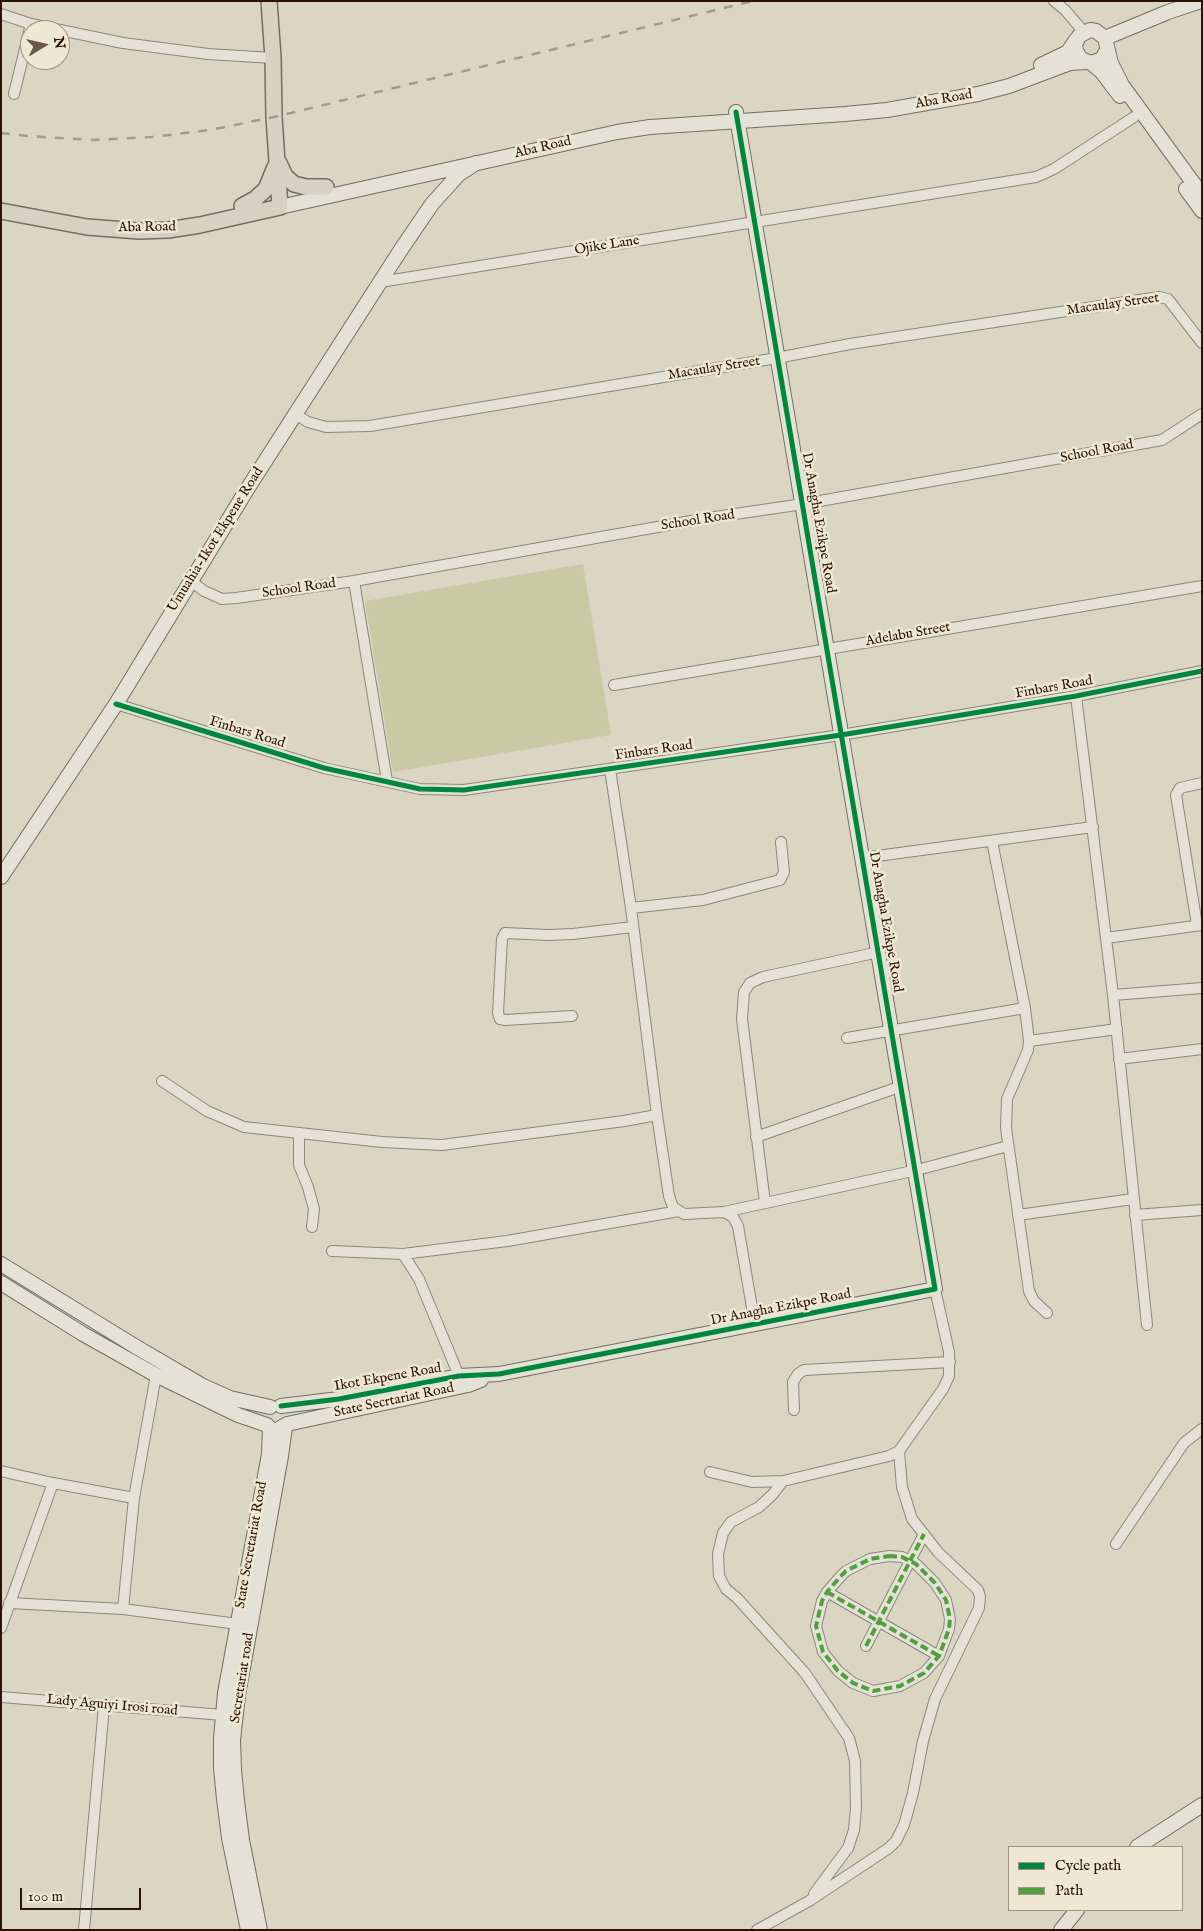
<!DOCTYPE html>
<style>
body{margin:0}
#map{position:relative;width:1203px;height:1931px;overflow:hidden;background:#dbd6c3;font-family:"IM FELL English",serif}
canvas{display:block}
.frame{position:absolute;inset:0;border:2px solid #2b1307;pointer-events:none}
.legend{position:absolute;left:1008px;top:1846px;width:175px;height:65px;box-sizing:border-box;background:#eee8d2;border:1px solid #a09381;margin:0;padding:6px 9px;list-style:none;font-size:15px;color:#2b1307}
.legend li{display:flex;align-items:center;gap:10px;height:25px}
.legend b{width:25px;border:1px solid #a09381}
.north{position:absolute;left:20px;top:20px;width:50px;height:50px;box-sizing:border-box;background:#eee8d2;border:1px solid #a09381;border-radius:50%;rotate:81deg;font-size:14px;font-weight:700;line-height:20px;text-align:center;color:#2b1307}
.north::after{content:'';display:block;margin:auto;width:18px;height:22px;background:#695749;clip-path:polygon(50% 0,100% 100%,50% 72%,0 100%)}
.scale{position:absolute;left:20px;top:1888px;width:121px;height:22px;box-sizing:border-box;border:2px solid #2b1307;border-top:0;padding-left:6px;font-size:15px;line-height:18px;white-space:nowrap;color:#2b1307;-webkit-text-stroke:4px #eee8d2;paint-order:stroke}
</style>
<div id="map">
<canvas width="1203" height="1931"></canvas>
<div class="frame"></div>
<ul class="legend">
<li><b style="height:6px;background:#00873e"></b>Cycle path</li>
<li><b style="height:6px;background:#51a03d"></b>Path</li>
</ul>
<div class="north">N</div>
<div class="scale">100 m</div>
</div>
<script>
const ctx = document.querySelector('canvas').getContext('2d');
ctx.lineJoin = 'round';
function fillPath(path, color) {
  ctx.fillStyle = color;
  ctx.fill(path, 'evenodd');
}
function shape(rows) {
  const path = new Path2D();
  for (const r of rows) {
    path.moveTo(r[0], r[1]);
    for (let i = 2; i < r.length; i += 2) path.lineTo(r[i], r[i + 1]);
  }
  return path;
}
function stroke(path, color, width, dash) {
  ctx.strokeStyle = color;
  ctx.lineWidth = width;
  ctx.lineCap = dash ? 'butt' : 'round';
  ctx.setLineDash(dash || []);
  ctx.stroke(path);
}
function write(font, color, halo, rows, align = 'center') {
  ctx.font = font + ' "IM FELL English",serif';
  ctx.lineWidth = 5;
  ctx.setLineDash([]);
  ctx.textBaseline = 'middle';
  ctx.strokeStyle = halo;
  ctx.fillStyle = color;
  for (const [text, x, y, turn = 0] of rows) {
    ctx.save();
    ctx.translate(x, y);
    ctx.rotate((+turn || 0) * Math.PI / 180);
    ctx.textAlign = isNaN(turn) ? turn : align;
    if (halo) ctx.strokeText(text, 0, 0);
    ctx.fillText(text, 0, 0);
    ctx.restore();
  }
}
const green = shape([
 [583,564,611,735,393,772,365,601]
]);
const street = shape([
 [1054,1,1065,10,1084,32],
 [1,14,31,24,123,43,208,54,273,58],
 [14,94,31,24],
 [380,282,1036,177,1054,169,1134,117],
 [295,414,308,422,326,427,370,426,777,358,850,344,1159,297,1168,299,1202,343],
 [191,581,204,591,222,599,236,598,354,581,708,518,803,504,1162,440,1202,414],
 [354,581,387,781],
 [614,685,1202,586],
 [1076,696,1113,995,1147,1325],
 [116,704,324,768,420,789,464,790,841,735,1076,696,1202,671],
 [610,769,631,908,657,1115,669,1196,673,1207,684,1214,724,1212,733,1217,738,1226,755,1325],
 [992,841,1025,1008,1029,1041,1028,1050,1007,1099,1006,1128,1029,1291,1034,1301,1047,1313],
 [862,858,1093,827],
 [631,908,703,900,780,880,784,872,781,842],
 [1197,925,1176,795,1180,788,1202,783],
 [1106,938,1202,925],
 [1113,995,1202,988],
 [572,1016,505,1020,500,1019,498,1013,502,939,505,933,548,935,573,934,633,927],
 [847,1038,1025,1008],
 [1029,1041,1117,1029],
 [1119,1059,1202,1049],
 [162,1081,207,1111,244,1127,382,1142,442,1145,624,1121,657,1115],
 [299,1134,299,1165,308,1187,314,1209,312,1227],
 [756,1137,902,1086],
 [765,1203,742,1019,744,992,750,983,763,977,879,952],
 [724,1212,917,1170,1008,1146],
 [1018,1215,1133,1199],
 [1135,1215,1202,1210],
 [332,1251,403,1254,419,1279,459,1376],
 [403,1254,507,1241,679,1211],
 [794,1410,793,1382,798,1374,804,1370,950,1362],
 [1,1471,53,1483,134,1498,123,1609],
 [710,1472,752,1482,783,1481,889,1456,899,1451,943,1389,949,1376,949,1352,935,1289],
 [783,1481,772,1495,759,1507,731,1522,723,1533,718,1554,719,1576,726,1589,737,1598,805,1673,849,1738,855,1761,856,1808,854,1830,848,1848,814,1894],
 [134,1498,156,1375],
 [1116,1544,1184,1443,1202,1429],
 [889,1556,902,1557,916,1564,935,1583,946,1600,950,1619,949,1629,939,1656,924,1673,900,1686,873,1691,853,1683,838,1671,823,1652,816,1626,822,1601,827,1592,840,1577,846,1571,870,1559,889,1556],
 [827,1592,939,1656],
 [9,1603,123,1609,238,1624],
 [1,1628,53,1483],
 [866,1646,924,1534],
 [1,1697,223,1715],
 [84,1930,104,1706],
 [757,1930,809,1901,889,1848,896,1841,904,1825,913,1793,923,1741,935,1699,979,1608,980,1597,978,1590,938,1552,912,1519,902,1487,899,1451]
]);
const secondary = shape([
 [1105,38,1168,12,1201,1],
 [1107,50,1102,59,1091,63,1081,59,1076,51,1075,45,1079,36,1090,30,1096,31,1105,38,1111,63,1122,85,1202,195],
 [1091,63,1101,71,1120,96],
 [1041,65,1068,52,1076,40],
 [1186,189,1202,211],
 [280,207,617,132,650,127,845,114,887,110,978,94,1009,86,1070,63,1086,62],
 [1,877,116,704,246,491,400,251,432,204,459,174,476,163],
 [1,1264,138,1348,203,1386,230,1398,270,1407],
 [1,1283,83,1334,156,1375,238,1415,267,1425],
 [281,1406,339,1399,459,1376,499,1374,935,1289,736,112],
 [277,1430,287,1424,468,1385,481,1380],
 [1137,1847,1202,1805],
 [248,1930,229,1838,224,1799,221,1768,221,1738,225,1693,269,1454,270,1428],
 [260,1930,242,1840,237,1801,234,1770,233,1740,238,1695,281,1456,285,1427],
 [1061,1930,1077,1910]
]);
const primary = shape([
 [279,163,285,176,294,184,306,187,326,187],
 [242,206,255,199,266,189,275,167],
 [1,211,87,227,139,231,168,230,200,225,280,207,274,117,273,58,269,1]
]);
const rail = shape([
 [1,133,27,136,93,140,152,137,210,130,274,117,753,1]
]);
const quiet = shape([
 [889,1556,902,1557,916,1564,935,1583,946,1600,950,1619,949,1629,939,1656,924,1673,900,1686,873,1691,853,1683,838,1671,823,1652,816,1626,822,1601,827,1592,840,1577,846,1571,870,1559,889,1556],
 [827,1592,939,1656],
 [866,1646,924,1534]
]);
const cycleway = shape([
 [116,704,324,768,420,789,464,790,841,735,1076,696,1202,671],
 [281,1406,339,1399,459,1376,499,1374,935,1289,736,112]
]);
const streetNames = [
 ["Aba Road",944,100,-10],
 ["Aba Road",543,148,-13],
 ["Aba Road",147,228,-1],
 ["Ojike Lane",607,246,-9],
 ["Macaulay Street",1113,305,-8],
 ["Macaulay Street",714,369,-9],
 ["School Road",1097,452,-11],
 ["School Road",698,521,-9],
 ["Dr Anagha Ezikpe Road",818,523,80],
 ["Umuahia-Ikot Ekpene Road",216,540,-58],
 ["School Road",299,589,-8],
 ["Adelabu Street",908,635,-10],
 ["Finbars Road",1054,688,-10],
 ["Finbars Road",247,733,17],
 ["Finbars Road",654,751,-8],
 ["Dr Anagha Ezikpe Road",885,922,80],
 ["Dr Anagha Ezikpe Road",781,1308,-11],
 ["Ikot Ekpene Road",388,1378,-10],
 ["State Secrtariat Road",394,1401,-12],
 ["State Secretariat Road",252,1545,-80],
 ["Secretariat road",243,1678,-81],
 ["Lady Aguiyi Irosi road",112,1706,5]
];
fillPath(green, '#c8c9a5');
stroke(street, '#8d877b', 12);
stroke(secondary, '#746d62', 16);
stroke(primary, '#746d62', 18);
stroke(street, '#e4e1d7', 10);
stroke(secondary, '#e4e1d7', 14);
stroke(primary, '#d7d1c3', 15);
stroke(rail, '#a09b93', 2.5, [9, 9]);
stroke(quiet, '#51a03d', 4, [8, 4]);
stroke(cycleway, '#00873e', 5);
write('14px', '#2b1307', '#eee8d2', streetNames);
</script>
